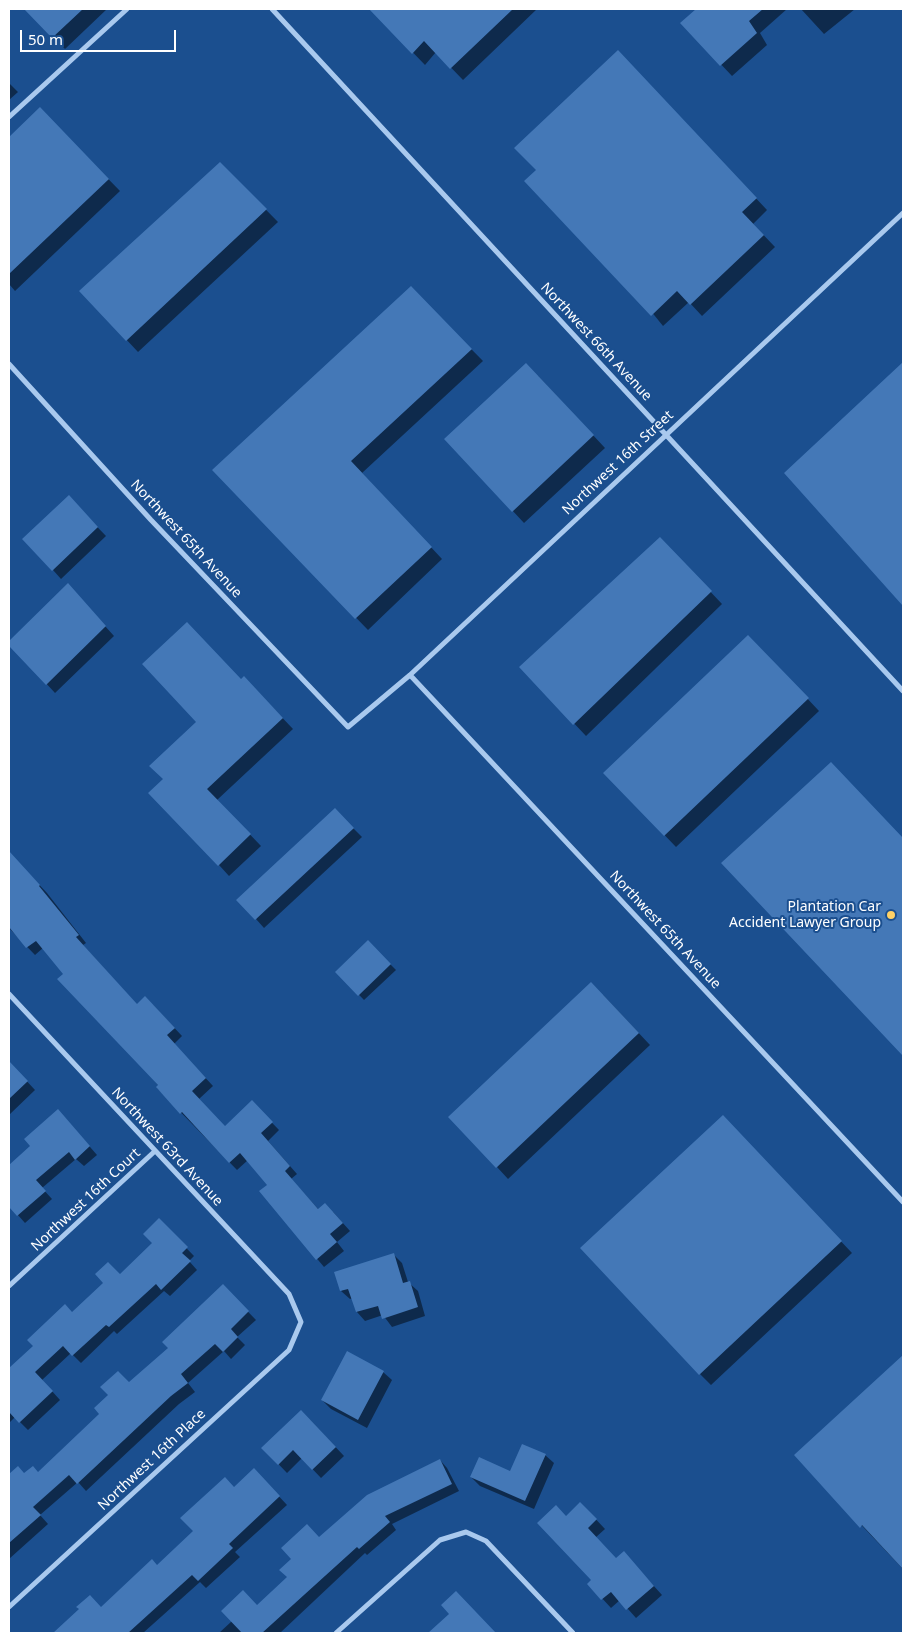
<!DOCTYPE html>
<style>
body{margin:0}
#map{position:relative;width:912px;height:1642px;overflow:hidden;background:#1b4f8f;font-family:"Noto Sans",sans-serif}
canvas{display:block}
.frame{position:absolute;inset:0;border:10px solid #fff;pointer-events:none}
.scale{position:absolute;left:20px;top:30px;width:156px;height:22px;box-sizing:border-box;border:2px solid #fff;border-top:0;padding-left:6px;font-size:15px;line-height:18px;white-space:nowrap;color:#fff;-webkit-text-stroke:4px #1b4f8f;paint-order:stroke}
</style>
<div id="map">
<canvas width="912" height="1642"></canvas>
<div class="frame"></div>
<div class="scale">50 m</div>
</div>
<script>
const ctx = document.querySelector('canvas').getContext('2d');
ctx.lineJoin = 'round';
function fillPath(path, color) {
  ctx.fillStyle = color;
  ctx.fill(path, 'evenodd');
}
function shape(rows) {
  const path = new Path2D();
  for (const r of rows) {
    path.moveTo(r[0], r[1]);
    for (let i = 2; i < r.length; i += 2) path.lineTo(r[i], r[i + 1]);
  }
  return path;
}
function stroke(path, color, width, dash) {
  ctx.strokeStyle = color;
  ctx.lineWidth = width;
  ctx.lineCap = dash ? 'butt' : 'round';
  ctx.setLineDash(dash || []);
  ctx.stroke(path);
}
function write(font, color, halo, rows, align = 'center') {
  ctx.font = font + ' "Noto Sans",sans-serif';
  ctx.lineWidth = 4;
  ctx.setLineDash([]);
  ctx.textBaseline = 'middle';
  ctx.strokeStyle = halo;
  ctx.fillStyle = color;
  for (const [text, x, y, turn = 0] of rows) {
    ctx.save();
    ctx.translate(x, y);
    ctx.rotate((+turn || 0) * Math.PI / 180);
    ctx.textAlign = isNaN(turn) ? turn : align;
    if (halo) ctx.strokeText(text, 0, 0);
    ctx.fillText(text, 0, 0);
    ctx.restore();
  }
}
const shadow = shape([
 [26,9,107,9,65,49],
 [371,9,537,9,463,80,436,52,425,65],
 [698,9,787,9,760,33,767,45,732,76,682,23],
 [801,9,855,9,824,34],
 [630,64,767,210,753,224,775,247,702,316,689,302,663,326,537,170],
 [9,83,18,92,9,100],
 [40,109,120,191,15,291,9,284,9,138],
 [220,163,278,222,138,352,81,291],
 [411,288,483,361,362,473,442,559,368,630,213,470],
 [903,363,903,604,786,473],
 [538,376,605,448,524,523,446,439],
 [77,506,106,536,61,579,53,570],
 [671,550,722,604,586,736,521,667],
 [68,585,114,636,55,693,9,643],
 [760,648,819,711,676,847,605,773],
 [241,681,255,689,293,729,217,800,261,846,229,876,219,865,164,780],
 [842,775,903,840,903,1055,723,863],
 [335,810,362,837,264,928,256,919],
 [13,857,47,893,86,943,83,945,137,1005,153,1005,182,1036,174,1044,213,1086,199,1099,225,1127,252,1102,279,1130,268,1141,297,1174,291,1179,319,1210,333,1212,350,1231,337,1242,344,1251,324,1267,261,1192,269,1185,248,1160,237,1170,157,1088,159,1086,43,948,35,955,9,928,9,861],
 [368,942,396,970,364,1000,337,972],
 [603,995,650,1045,508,1179,497,1167],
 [9,1062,35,1090,9,1115],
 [65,1118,97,1155,84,1166,76,1159,42,1188,52,1199,25,1223,9,1205,9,1167],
 [734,1128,852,1253,711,1385,700,1374],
 [159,1220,194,1256,189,1261,197,1270,170,1296,164,1291,117,1334,114,1331,81,1363,71,1353,42,1380,60,1400,28,1430,15,1417,9,1423,9,1370,72,1313,120,1275,154,1243],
 [393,1254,402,1263,408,1282,418,1291,425,1316,392,1327,383,1315,365,1321,357,1312,353,1298,350,1299,341,1291],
 [223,1286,256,1320,237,1337,245,1345,231,1359,224,1351,188,1383,195,1392,179,1404,86,1491,78,1482,40,1515,48,1524,9,1559,9,1476,18,1468,25,1475,38,1473,101,1414,130,1384,170,1348],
 [899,1360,903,1364,903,1569,795,1455],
 [383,1372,392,1380,367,1428,331,1409,322,1400],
 [310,1420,344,1456,321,1478,302,1458,287,1473,263,1448],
 [545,1455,554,1463,534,1509,480,1486,471,1477,511,1473],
 [440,1460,447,1468,459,1491,392,1524,396,1530,367,1555,365,1553,280,1633,219,1633,232,1621,258,1606,288,1578,319,1538],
 [262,1478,287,1505,235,1552,240,1557,206,1588,200,1582,143,1633,55,1633,80,1609,101,1608,157,1566,195,1531,234,1488],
 [589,1512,605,1529,595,1538,616,1560,624,1553,662,1595,636,1618,620,1600,611,1608,589,1584,592,1580,566,1517],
 [456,1593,495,1633,430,1633,451,1614]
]);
const building = shape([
 [24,9,83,9,52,38],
 [369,9,513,9,450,69,424,41,412,54],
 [696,9,763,9,749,21,757,33,720,66,680,23],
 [618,50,757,198,742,212,764,235,690,305,677,291,651,316,524,181,536,170,514,148],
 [40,107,109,179,9,274,9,137],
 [220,162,267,209,126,341,79,291],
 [411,286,472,349,351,461,432,547,355,619,212,470],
 [903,362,903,606,784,473],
 [526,363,594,435,512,512,444,439],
 [69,495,98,527,52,571,22,539],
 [660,537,712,591,573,725,519,667],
 [68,583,106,626,46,685,9,646,9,641],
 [187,622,241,679,244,676,283,718,207,789,251,834,218,866,148,793,163,779,149,766,196,722,142,664],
 [748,635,809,698,664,836,603,773],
 [831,762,903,838,903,1056,721,863],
 [335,808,354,828,255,920,236,900],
 [9,851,40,885,39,886,79,935,76,937,137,1004,145,996,175,1028,167,1035,206,1078,192,1091,225,1126,252,1100,273,1122,261,1133,290,1166,285,1171,318,1209,325,1203,343,1223,330,1234,337,1242,316,1260,259,1191,267,1185,240,1153,229,1163,182,1112,180,1114,156,1087,158,1085,57,979,63,974,36,941,26,948,9,927],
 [368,940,391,964,358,996,335,972],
 [591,982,639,1033,496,1168,448,1117],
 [9,1061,28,1081,9,1099],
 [58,1109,90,1146,75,1160,69,1152,36,1180,46,1191,17,1216,9,1207,9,1165,30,1146,24,1139],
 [723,1115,842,1241,699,1375,580,1248],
 [159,1218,188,1247,182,1253,191,1261,161,1290,156,1284,109,1327,106,1325,72,1356,63,1346,35,1372,53,1391,19,1423,9,1412,9,1368,33,1346,27,1340,65,1304,72,1312,103,1283,95,1274,108,1262,120,1274,152,1243,143,1234],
 [394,1253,403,1283,410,1281,418,1307,382,1319,378,1306,356,1312,348,1289,340,1291,334,1272],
 [223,1284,249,1311,231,1329,238,1337,223,1352,215,1344,181,1374,188,1383,171,1396,77,1484,69,1475,33,1507,41,1515,9,1543,9,1474,18,1466,24,1473,33,1466,38,1472,99,1414,94,1408,108,1395,100,1387,118,1371,129,1382,168,1348,162,1342],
 [347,1351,384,1371,358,1420,321,1400],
 [903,1355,903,1569,862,1525,860,1528,794,1455],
 [301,1410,336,1447,312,1470,293,1450,278,1465,261,1448],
 [522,1444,546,1454,525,1501,470,1477,479,1457,510,1471],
 [440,1459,452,1484,385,1516,390,1522,359,1549,357,1547,262,1633,242,1633,221,1611,243,1590,257,1605,287,1577,279,1570,291,1559,281,1548,307,1524,319,1537,367,1495],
 [254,1468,280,1496,229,1544,233,1548,198,1581,192,1575,128,1633,53,1633,79,1609,76,1607,90,1595,101,1607,152,1559,157,1565,193,1531,180,1518,225,1477,234,1487],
 [580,1502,597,1519,588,1528,616,1558,624,1551,654,1586,626,1610,611,1592,601,1600,587,1584,591,1580,537,1523,556,1505,566,1516],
 [456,1591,496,1633,428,1633,449,1614,441,1605]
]);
const minor = shape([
 [272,9,903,691],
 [9,117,127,9],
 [9,364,151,520,348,727,410,675,903,213],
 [410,675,903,1202],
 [9,994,289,1294,301,1322,289,1350,9,1607],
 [9,1286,155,1151],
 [336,1633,440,1540,466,1532,486,1541,573,1633]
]);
const markers = [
 [891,915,5,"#ffd166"]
];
const streetNames = [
 ["Northwest 66th Avenue",596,342,47],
 ["Northwest 16th Street",618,463,-43],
 ["Northwest 65th Avenue",186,539,47],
 ["Northwest 65th Avenue",665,930,47],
 ["Northwest 63rd Avenue",167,1147,47],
 ["Northwest 16th Court",86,1200,-43],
 ["Northwest 16th Place",152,1460,-43]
];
const poiNames = [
 ["Plantation Car",881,907],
 ["Accident Lawyer Group",881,923]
];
fillPath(shadow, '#0007');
fillPath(building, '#4478b7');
stroke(minor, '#a9c9ee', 5);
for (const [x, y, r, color] of markers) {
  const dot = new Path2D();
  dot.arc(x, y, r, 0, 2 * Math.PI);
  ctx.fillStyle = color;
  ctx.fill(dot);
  stroke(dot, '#1b4f8f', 2);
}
write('14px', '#fff', '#1b4f8f', streetNames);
write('14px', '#fff', '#1b4f8f', poiNames, 'right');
</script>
